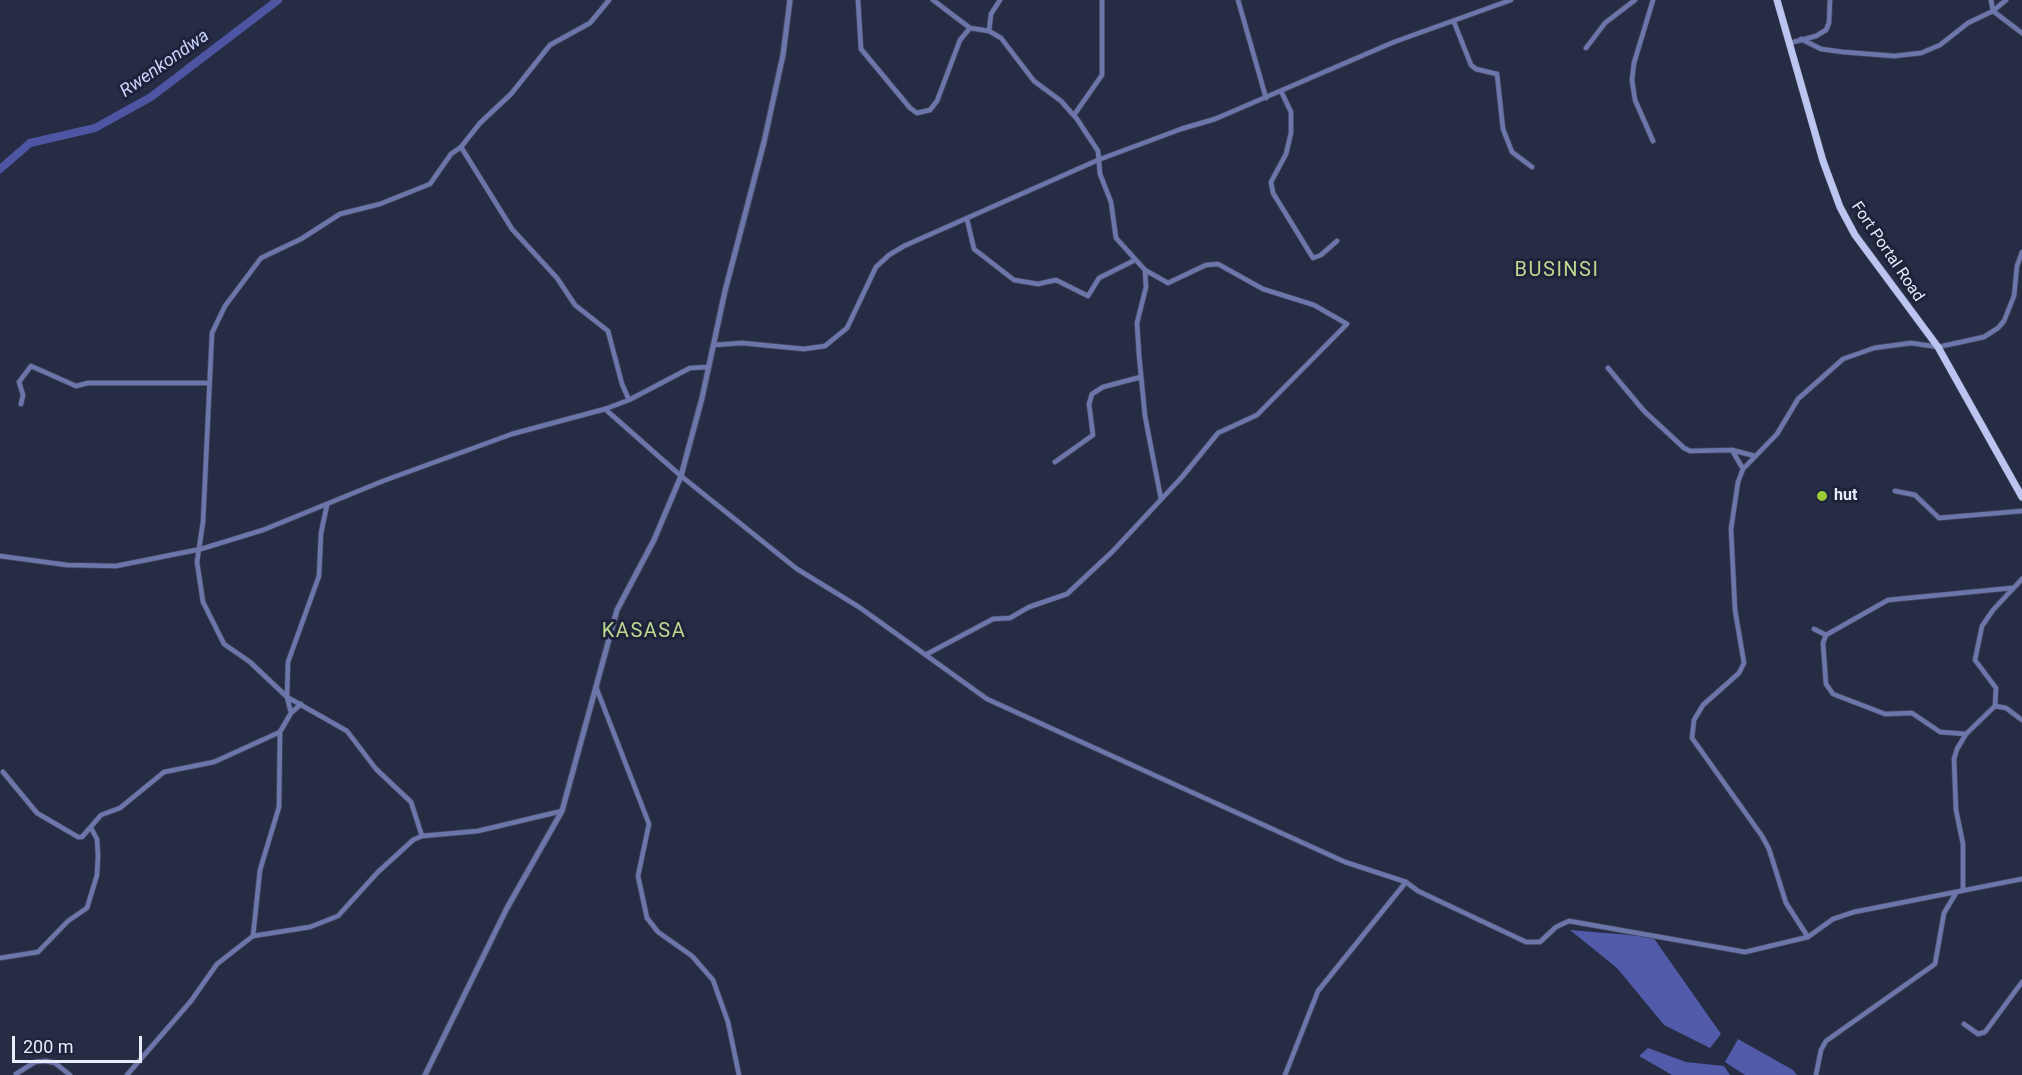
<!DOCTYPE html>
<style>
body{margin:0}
#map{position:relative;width:2022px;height:1075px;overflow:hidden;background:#272c45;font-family:Roboto,sans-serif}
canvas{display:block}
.scale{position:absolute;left:12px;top:1036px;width:130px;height:27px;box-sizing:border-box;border:3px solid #e7ebfc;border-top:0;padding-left:8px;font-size:18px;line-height:21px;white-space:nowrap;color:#e7ebfc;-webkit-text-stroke:4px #1e223a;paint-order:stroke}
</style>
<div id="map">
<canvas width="2022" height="1075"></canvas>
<div class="scale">200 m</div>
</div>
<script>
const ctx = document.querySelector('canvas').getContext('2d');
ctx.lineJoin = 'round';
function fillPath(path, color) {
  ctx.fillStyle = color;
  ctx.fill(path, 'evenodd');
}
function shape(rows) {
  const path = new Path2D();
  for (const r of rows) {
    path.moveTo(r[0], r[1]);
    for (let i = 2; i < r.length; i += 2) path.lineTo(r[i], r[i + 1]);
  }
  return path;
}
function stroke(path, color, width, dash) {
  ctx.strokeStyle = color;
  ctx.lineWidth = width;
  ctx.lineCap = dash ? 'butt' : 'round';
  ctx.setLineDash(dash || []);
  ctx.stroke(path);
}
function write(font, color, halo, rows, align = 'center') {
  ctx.font = font + ' Roboto,sans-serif';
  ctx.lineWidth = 6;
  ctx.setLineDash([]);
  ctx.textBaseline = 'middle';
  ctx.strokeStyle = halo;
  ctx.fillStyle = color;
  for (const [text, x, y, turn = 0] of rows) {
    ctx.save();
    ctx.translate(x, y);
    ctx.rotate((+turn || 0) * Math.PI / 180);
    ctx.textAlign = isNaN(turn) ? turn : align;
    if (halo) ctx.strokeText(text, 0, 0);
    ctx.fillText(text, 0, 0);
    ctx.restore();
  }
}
const forest = shape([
 [1570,930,1653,937,1721,1034,1710,1048,1664,1025,1617,968],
 [1738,1039,1793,1070,1797,1075,1745,1075,1725,1062],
 [1648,1048,1686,1062,1724,1066,1730,1075,1672,1075,1639,1056]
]);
const river = shape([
 [0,169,30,143,95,128,151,97,278,0]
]);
const minor = shape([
 [858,0,861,49,910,108,917,113,930,110,937,101,960,40,970,28],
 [1238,0,1266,98],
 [1653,0,1634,63,1632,80,1635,100,1653,141],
 [1991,0,1993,11,2022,33],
 [1454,22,1471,65,1476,69,1497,74,1503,129,1512,152,1532,167],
 [989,31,991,14,1000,0],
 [1801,39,1821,49,1843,52,1894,56,1921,53,1940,45,1968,23,1993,11,2006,0],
 [1790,43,1816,36,1826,30,1829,23,1830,0],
 [1586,48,1605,23,1635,0],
 [1281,91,1291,112,1291,133,1286,154,1271,182,1273,193,1313,258,1321,255,1337,241],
 [1074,115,1102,75,1102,0],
 [461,147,512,229,557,278,575,305,608,331,622,384,629,400],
 [967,219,974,249,1014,280,1038,284,1056,280,1088,296,1099,278,1135,260],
 [1145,270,1146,287,1137,323,1139,355,1145,416,1161,499],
 [714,345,742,343,804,349,825,346,847,328,876,267,889,255,904,246,1098,160,1181,129,1215,119,1394,42,1511,0],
 [1608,368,1644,411,1684,448,1690,451,1732,450,1755,456],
 [21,404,23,395,19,382,31,366,76,386,88,383,209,383],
 [605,409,681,476,797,569,859,607,987,699,1345,862,1406,882,1418,891,1526,942,1540,942,1556,927,1569,921,1745,952,1808,937,1833,919,1854,912,2022,879],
 [1732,450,1743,469],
 [1055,462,1093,435,1089,404,1092,394,1103,387,1141,377],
 [1895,491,1915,495,1939,518,2022,511],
 [0,556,67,565,116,566,201,549,263,530,383,481,512,434,605,409,629,400,690,368,709,367],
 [1814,629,1826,635,1823,643,1826,684,1833,694,1885,714,1912,713,1940,732,1966,734],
 [1826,635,1888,600,2012,588],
 [927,654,993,619,1010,618,1029,607,1067,594,1112,552,1182,477,1218,433,1257,415,1347,324,1314,305,1263,289,1218,264,1206,265,1168,283,1145,270,1116,238,1111,202,1100,174,1098,151,1077,119,1061,101,1034,81,1001,38,989,31,970,28,933,0],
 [596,687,649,824,638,876,647,918,658,932,692,956,713,980,728,1022,739,1075],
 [1995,706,2006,708,2022,720],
 [291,713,287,697,288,662,319,576,321,533,327,505],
 [3,772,37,813,78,837,82,837,101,815,120,808,164,772,214,762,280,732],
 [422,836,411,802,376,769,347,731,287,697,250,662,224,644,203,602,197,562,203,522,212,333,225,306,261,258,301,239,340,214,380,204,430,184,451,154,461,147,480,123,511,94,550,45,590,23,609,0],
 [1963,889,1963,844,1956,810,1954,759,1957,749,1966,734,1995,706,1996,688,1975,660,1982,626,1993,610,2022,579],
 [253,936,260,870,279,807,280,732,291,713,301,704],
 [1808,937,1786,903,1769,849,1762,836,1692,738,1694,720,1703,705,1739,673,1744,663,1735,610,1731,529,1738,482,1743,469,1777,434,1798,399,1843,359,1874,348,1911,343,1938,347,1984,337,1998,328,2004,321,2014,296,2017,266,2022,252],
 [0,958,38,952,68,921,87,908,97,875,98,855,97,839,91,828],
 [1964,1024,1978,1034,1985,1032,2022,982],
 [16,1074,35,1062,46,1061,55,1063,70,1075],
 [127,1075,191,1001,217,964,253,936,310,927,338,916,378,872,413,840,422,836,478,831,562,811],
 [1285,1075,1318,991,1406,882],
 [1816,1075,1821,1050,1826,1041,1935,964,1944,913,1956,893]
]);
const tertiary = shape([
 [425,1075,507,908,562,811,617,610,654,540,681,476,702,398,725,291,764,142,783,55,790,0]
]);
const primary = shape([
 [1777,0,1823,161,1840,207,1855,235,1938,347,2022,497]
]);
const markers = [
 [1822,496,6,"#9acb34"]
];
const streetNames = [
 ["Fort Portal Road",1887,252,56]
];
const poiNames = [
 ["hut",1834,496]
];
const waterNames = [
 ["Rwenkondwa",165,64,-35]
];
const quarterNames = [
 ["BUSINSI",1557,271],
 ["KASASA",644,632]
];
fillPath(forest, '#525ba9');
stroke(river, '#4e56a3', 8);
stroke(minor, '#42475f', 6);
stroke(tertiary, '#42475f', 7);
stroke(primary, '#42475f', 8);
stroke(minor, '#6d76ab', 4.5);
stroke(tertiary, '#6d76ab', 5);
stroke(primary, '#bcc5f0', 7);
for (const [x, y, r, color] of markers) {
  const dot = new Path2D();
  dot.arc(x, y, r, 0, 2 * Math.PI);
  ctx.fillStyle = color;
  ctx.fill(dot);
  stroke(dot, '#1e223a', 2);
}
write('16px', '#e7ebfc', '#1e223a', streetNames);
write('bold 16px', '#e7ebfc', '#1e223a', poiNames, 'left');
write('italic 18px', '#cad3fe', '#1e223a', waterNames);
ctx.letterSpacing = '1.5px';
write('20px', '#bcd991', '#1e223a', quarterNames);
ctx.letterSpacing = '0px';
</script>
